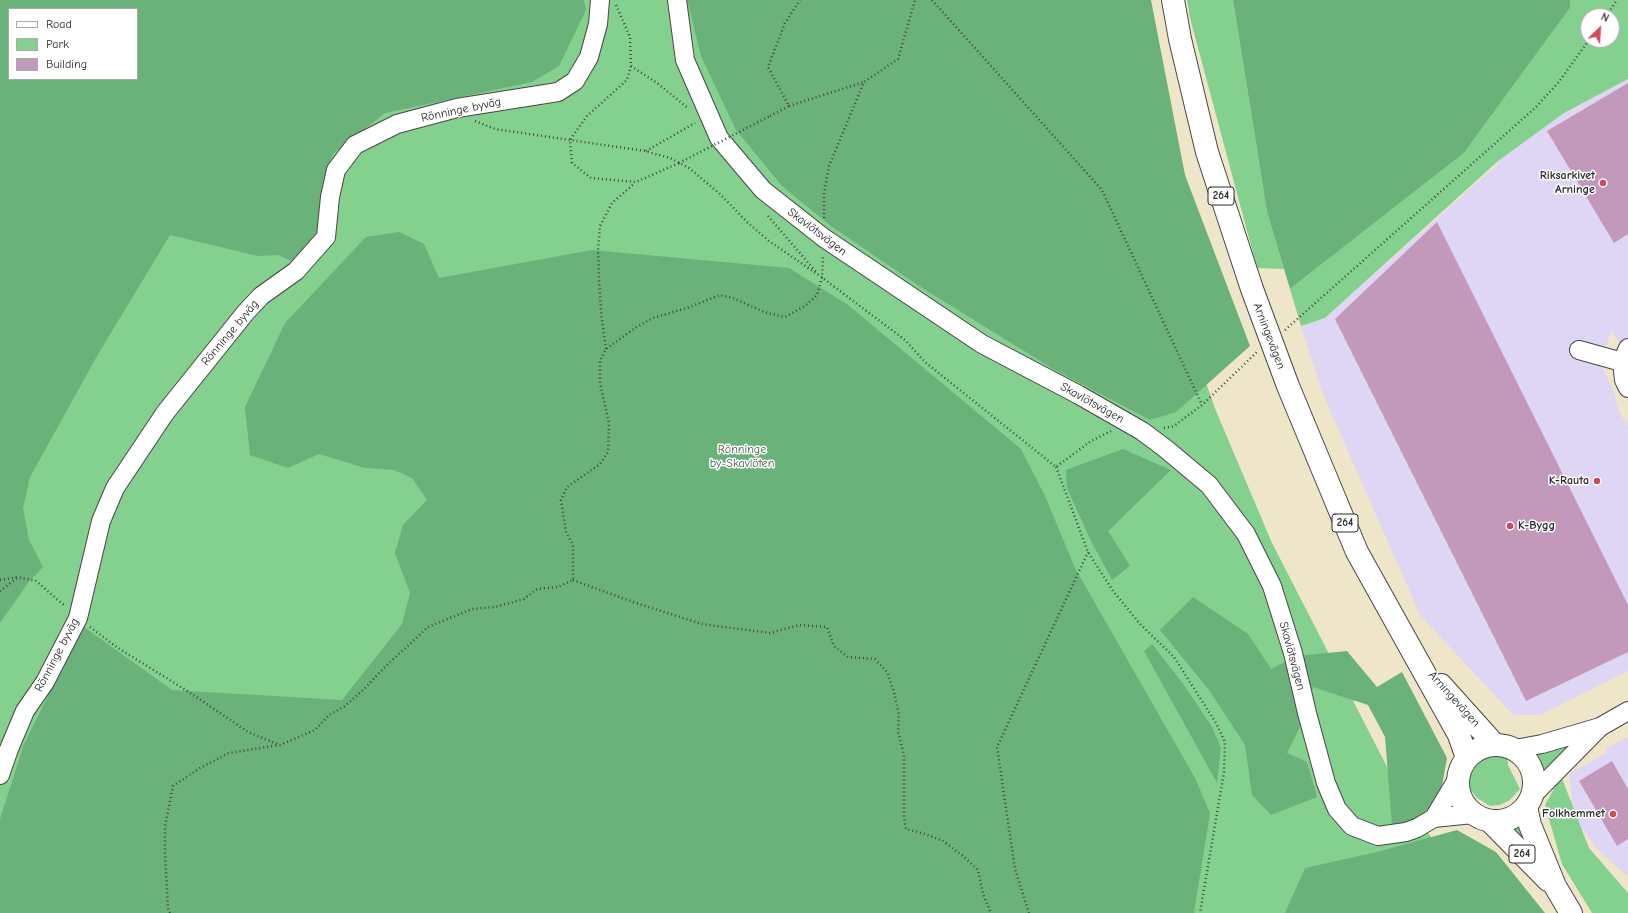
<!DOCTYPE html>
<meta charset="utf-8">
<style>
body{margin:0}
#map{position:relative;width:1628px;height:913px;overflow:hidden;background:#efe6c9;font-family:"Comic Neue",sans-serif}
canvas{display:block}
.legend{position:absolute;left:8px;top:8px;width:130px;height:72px;box-sizing:border-box;background:#fff;border:1px solid #aaa;margin:0;padding:5px 7px;list-style:none;font-size:12px;color:#2b2b2b}
.legend li{display:flex;align-items:center;gap:8px;height:20px}
.legend b{width:20px;border:1px solid #aaa}
.north{position:absolute;left:1580px;top:8px;width:40px;height:40px;box-sizing:border-box;background:#fff;border:1px solid #aaa;border-radius:50%;rotate:25deg;font-size:11px;font-weight:700;line-height:16px;text-align:center;color:#2b2b2b}
.north::after{content:'';display:block;margin:auto;width:14px;height:18px;background:#d1495b;clip-path:polygon(50% 0,100% 100%,50% 72%,0 100%)}
</style>
<div id="map">
<canvas width="1628" height="913"></canvas>
<ul class="legend">
<li><b style="height:5px;background:#fff"></b>Road</li>
<li><b style="height:11px;background:#83d08f"></b>Park</li>
<li><b style="height:11px;background:#c399bb"></b>Building</li>
</ul>
<div class="north">N</div>
</div>
<script>
const ctx = document.querySelector('canvas').getContext('2d');
ctx.lineJoin = 'round';
function fillPath(path, color) {
  ctx.fillStyle = color;
  ctx.fill(path, 'evenodd');
}
function shape(rows) {
  const path = new Path2D();
  for (const r of rows) {
    if (r.length === 3) {
      path.moveTo(r[0] + r[2], r[1]);
      path.arc(r[0], r[1], r[2], 0, 2 * Math.PI);
      continue;
    }
    path.moveTo(r[0], r[1]);
    for (let i = 2; i < r.length; i += 2) path.lineTo(r[i], r[i + 1]);
  }
  return path;
}
function stroke(path, color, width, dash) {
  ctx.strokeStyle = color;
  ctx.lineWidth = width;
  ctx.lineCap = dash ? 'butt' : 'round';
  ctx.setLineDash(dash || []);
  ctx.stroke(path);
}
function write(font, color, halo, rows, align = 'center') {
  ctx.font = font + ' "Comic Neue",sans-serif';
  ctx.lineWidth = 3;
  ctx.setLineDash([]);
  ctx.textBaseline = 'middle';
  ctx.strokeStyle = halo;
  ctx.fillStyle = color;
  for (const [text, x, y, turn = 0] of rows) {
    ctx.save();
    ctx.translate(x, y);
    ctx.rotate((+turn || 0) * Math.PI / 180);
    ctx.textAlign = isNaN(turn) ? turn : align;
    if (halo) ctx.strokeText(text, 0, 0);
    ctx.fillText(text, 0, 0);
    ctx.restore();
  }
}
const built = shape([
 [1628,79,1628,357,1611,330,1601,364,1614,392,1618,409,1628,427,1628,671,1540,715,1513,715,1420,615,1322,392,1301,326,1325,318,1499,163,1498,161,1564,113],
 [1628,737,1628,877,1597,849,1565,804,1572,799,1569,774,1607,752,1606,748]
]);
const green = shape([
 [0,0,1095,0,1118,137,1216,411,1272,543,1401,794,1484,913,0,913],
 [9,9,137,9,137,79,9,79],
 [1187,0,1233,0,1267,212,1284,269,1257,268,1190,18],
 [1570,0,1628,0,1628,79,1564,113,1498,161,1325,318,1301,326,1290,289,1464,153,1570,8],
 [1588,16,1612,16,1612,40,1588,40],
 [1582,735,1542,776,1540,767,1534,756,1535,752],
 [1501,752,1507,756,1508,765,1520,789,1510,800,1500,805,1490,806,1477,798,1469,788,1467,776,1473,762,1482,755],
 [1561,776,1589,848,1628,893,1628,913,1592,913,1562,864,1545,805],
 [1523,816,1536,857,1508,824]
]);
const forest = shape([
 [0,0,584,0,586,10,559,66,532,82,385,113,333,154,324,180,319,232,294,262,278,255,258,256,170,235,97,356,30,477,23,508,29,540,43,567,28,583,0,623],
 [9,9,137,9,137,79,9,79],
 [687,0,1151,0,1185,175,1250,346,1176,412,1150,420,1055,370,919,286,831,226,782,186,736,130,701,56],
 [1233,0,1570,0,1570,8,1464,153,1290,289,1267,212],
 [399,232,424,244,439,278,592,250,789,268,848,305,1021,449,1045,496,1075,568,1195,778,1210,813,1194,913,0,913,0,819,24,744,53,686,84,627,172,690,342,700,402,624,410,593,395,553,403,525,427,500,412,478,394,470,365,468,319,454,288,468,250,455,245,407,285,323,366,237],
 [1123,449,1171,470,1108,531,1130,566,1112,580,1090,539,1067,488,1066,470],
 [1193,597,1248,634,1271,669,1297,656,1347,651,1377,687,1402,672,1447,758,1440,797,1418,819,1392,825,1385,737,1368,705,1313,687,1307,713,1287,753,1307,762,1317,797,1271,815,1252,795,1245,745,1209,690,1160,630],
 [1152,644,1184,685,1212,727,1221,748,1217,783,1144,651],
 [1457,830,1496,852,1545,913,1285,913,1305,868,1377,852]
]);
const building = shape([
 [1628,83,1628,234,1614,243,1547,131],
 [1437,222,1628,605,1628,652,1526,701,1335,319],
 [1612,761,1628,789,1628,839,1617,846,1579,781]
]);
const path = shape([
 [932,0,1102,190,1202,405],
 [616,5,630,37,631,66,627,80,587,116,570,140,572,163,591,178,636,182,679,163],
 [1606,16,1617,0],
 [631,66,657,83,688,108],
 [789,106,864,82],
 [770,116,789,106,768,67,785,23,800,0],
 [475,121,495,129,645,151,670,158,689,168,720,194,747,222,769,241,820,276,905,340,925,362,1056,467,1091,441,1111,431],
 [646,151,695,123],
 [768,216,817,273],
 [824,218,824,193,829,166,864,82,898,59,915,0],
 [1285,330,1535,108,1558,83,1589,40],
 [606,349,601,312,599,278,598,250,600,226,612,203,635,183],
 [1164,428,1174,426,1202,405,1257,352],
 [1056,467,1088,552,1113,591,1140,624,1174,657,1216,723,1225,742,1224,772,1200,913],
 [0,580,18,577,36,581,65,606],
 [573,580,633,602,702,624,770,633,800,625,827,627,834,646,848,657,875,659,887,672,894,692,899,715,898,732,904,755,904,818,906,829,925,834,943,841,963,856,978,870,983,894,991,913],
 [0,591,17,578],
 [90,627,118,648,189,692,248,732,280,745,315,730,329,715,345,706,363,690,386,666,428,627,472,609,495,607,524,599,537,589,558,587,573,580,573,545,566,532,561,500,567,487,600,464,608,452,609,423,600,383,600,361,606,349,635,328,653,318,687,308,720,295,733,298,764,312,785,317,805,306,817,295,822,278,823,257],
 [170,913,168,908,165,854,165,827,173,786,200,768,229,753,279,745],
 [1029,913,1015,869,997,747,1088,552]
]);
const minor = shape([
 [677,0,685,60,719,138,763,190,824,238,982,344,1079,395,1142,431,1166,449,1209,485,1246,534,1272,586,1293,653,1307,713,1326,783,1337,809,1352,826,1378,836,1406,832,1417,828,1434,818,1473,814],
 [1628,348,1622,362,1624,380,1628,388],
 [1579,350,1622,362],
 [1515,749,1542,744,1600,727,1628,711],
 [0,775,9,749,25,711,45,682,78,618,101,521,115,488,165,413,246,312,261,296,296,271,326,237,330,197,336,170,355,145,397,124,457,108,558,92,575,81,589,57,598,24,600,0],
 [1532,796,1600,727],
 [1434,818,1458,778]
]);
const major = shape([
 [1173,0,1180,39,1207,152,1252,289,1288,386,1357,552,1459,735,1467,758],
 [1441,685,1494,744],
 [1496,783,38],
 [1526,807,1530,825,1555,886,1571,913],
 [1490,821,1548,880]
]);
const pathBridge = shape([
 [679,163,770,116]
]);
const markers = [
 [1603,183,4,"#d1495b"],
 [1597,481,4,"#d1495b"],
 [1510,526,4,"#d1495b"],
 [1613,814,4,"#d1495b"]
];
const shields = [
 [1221,196,26],
 [1345,523,26],
 [1522,854,26]
];
const shieldNames = [
 ["264",1221,196],
 ["264",1345,523],
 ["264",1522,854]
];
const streetNames = [
 ["Rönninge byväg",461,110,-12],
 ["Skavlötsvägen",817,232,37],
 ["Rönninge byväg",230,333,-50],
 ["Arningevägen",1269,336,69],
 ["Skavlötsvägen",1092,403,29],
 ["Rönninge byväg",57,655,-62],
 ["Skavlötsvägen",1292,656,75],
 ["Arningevägen",1454,699,48]
];
const poiNames = [
 ["Riksarkivet",1595,176],
 ["Arninge",1595,190],
 ["K-Rauta",1589,481],
 ["K-Bygg",1518,526,"left"],
 ["Folkhemmet",1605,814]
];
const parkNames = [
 ["Rönninge",742,450],
 ["by-Skavlöten",742,464]
];
fillPath(built, '#dfd5f5');
fillPath(green, '#83d08f');
fillPath(forest, '#6ab27a');
fillPath(building, '#c399bb');
stroke(minor, '#484743', 20);
stroke(major, '#484743', 24);
stroke(path, '#484743', 2.5, [1, 3]);
stroke(minor, '#fff', 18);
stroke(major, '#fff', 22);
stroke(pathBridge, '#484743', 2.5, [1, 3]);
for (const [x, y, r, color] of markers) {
  const dot = new Path2D();
  dot.arc(x, y, r, 0, 2 * Math.PI);
  ctx.fillStyle = color;
  ctx.fill(dot);
  stroke(dot, '#fff', 1.5);
}
for (const [x, y, w] of shields) {
  const box = new Path2D();
  box.roundRect(x - w / 2, y - 9, w, 18, 3);
  ctx.fillStyle = '#fff';
  ctx.fill(box);
  stroke(box, '#2b2b2b', 1);
}
write('bold 11px', '#2b2b2b', null, shieldNames);
write('12px', '#2b2b2b', '#fff', streetNames);
write('bold 12px', '#2b2b2b', '#fff', poiNames, 'right');
write('12px', '#455d49', '#fff', parkNames);
</script>
